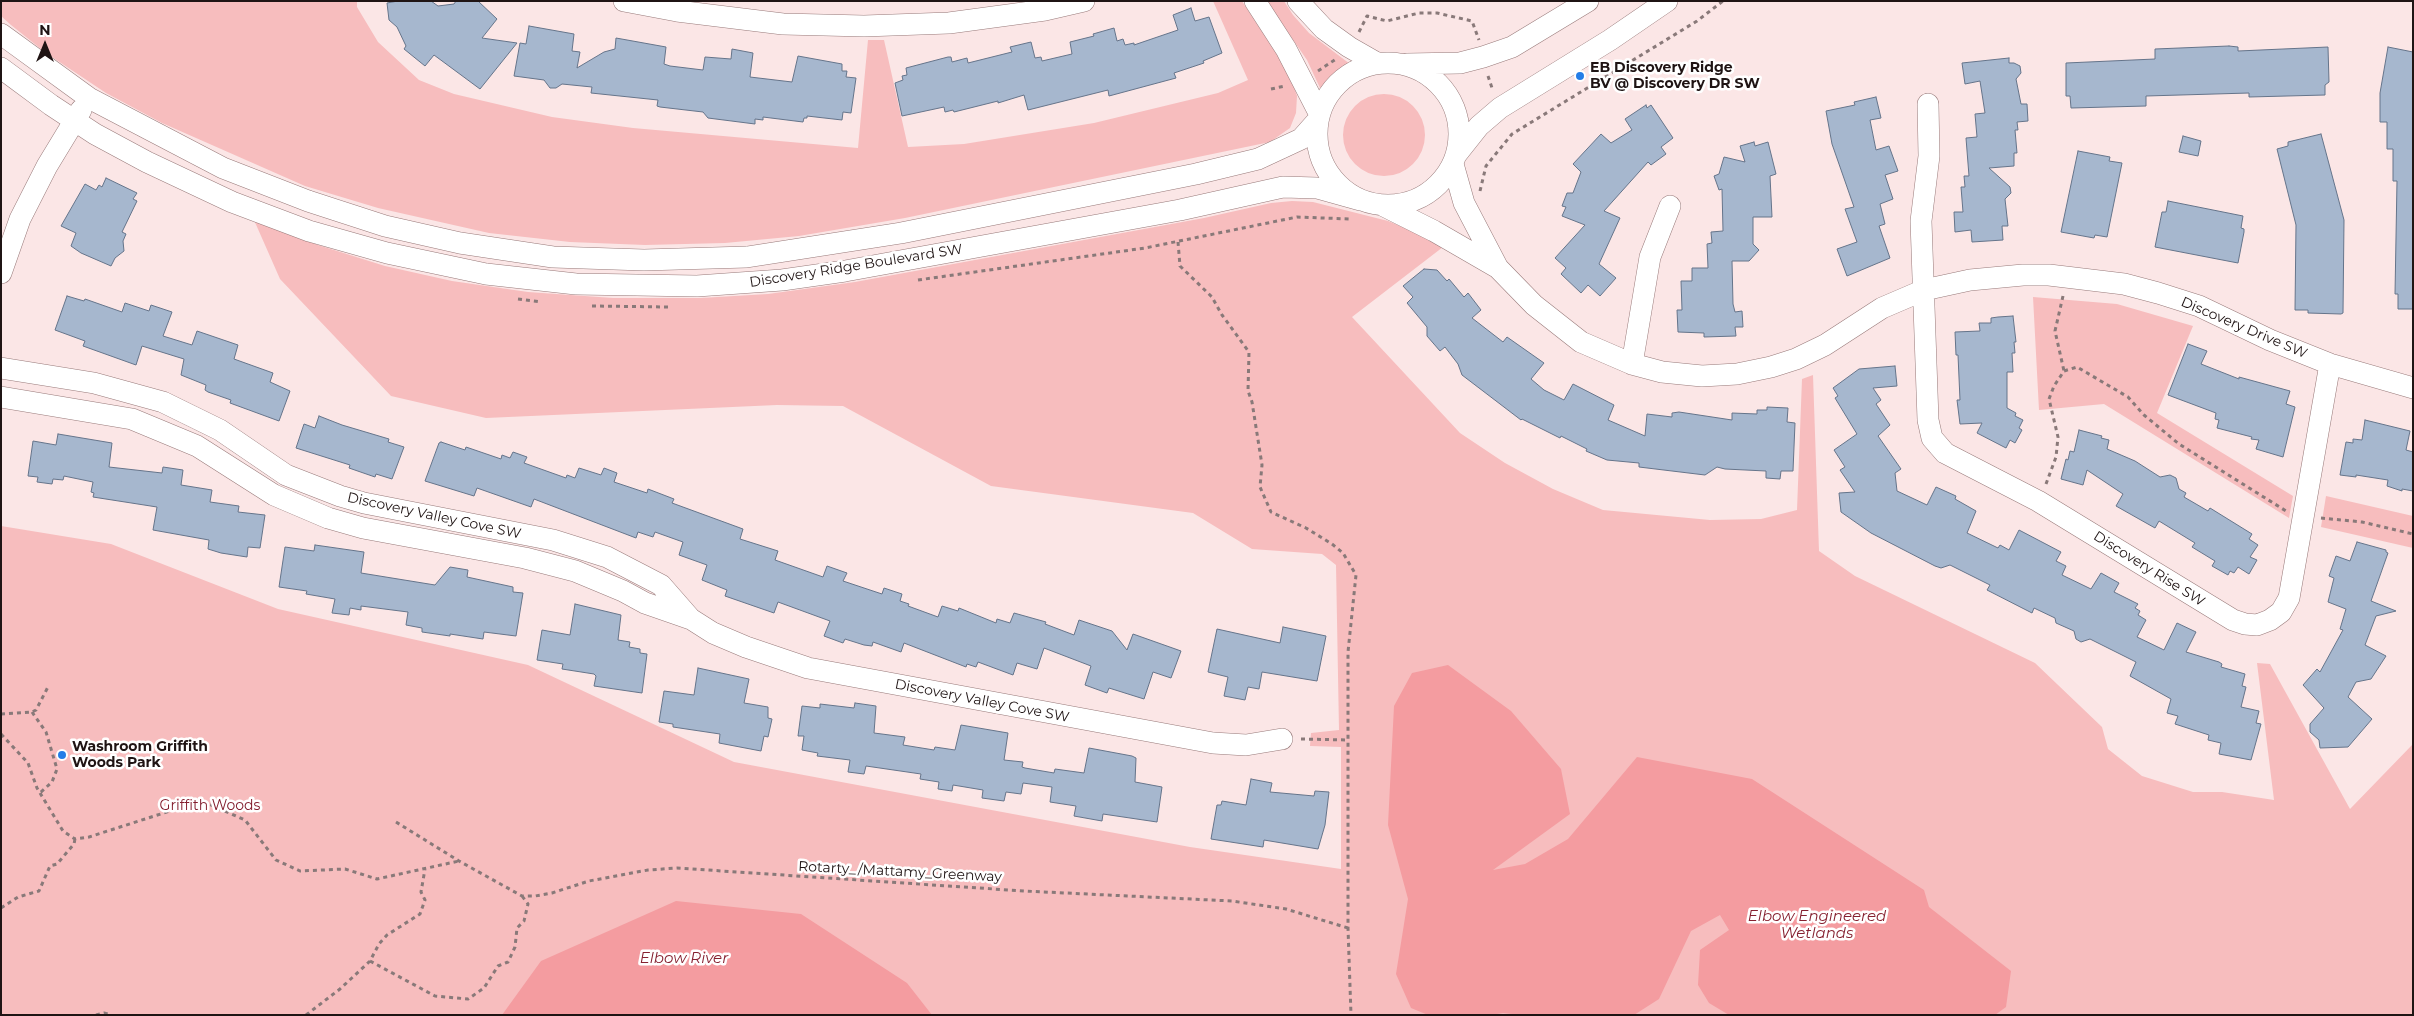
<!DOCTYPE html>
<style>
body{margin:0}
#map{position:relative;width:2414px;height:1016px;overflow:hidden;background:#fbe6e6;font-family:Montserrat,sans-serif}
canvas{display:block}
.frame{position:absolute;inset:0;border:2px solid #1f1414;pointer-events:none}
.north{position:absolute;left:20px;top:20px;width:50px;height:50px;-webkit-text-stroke:4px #fff;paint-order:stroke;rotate:0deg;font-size:14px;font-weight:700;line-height:20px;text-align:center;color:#1f1414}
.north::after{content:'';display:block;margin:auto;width:18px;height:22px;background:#1f1414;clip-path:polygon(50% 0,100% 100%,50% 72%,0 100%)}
</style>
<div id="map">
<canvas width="2414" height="1016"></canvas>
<div class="frame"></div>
<div class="north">N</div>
</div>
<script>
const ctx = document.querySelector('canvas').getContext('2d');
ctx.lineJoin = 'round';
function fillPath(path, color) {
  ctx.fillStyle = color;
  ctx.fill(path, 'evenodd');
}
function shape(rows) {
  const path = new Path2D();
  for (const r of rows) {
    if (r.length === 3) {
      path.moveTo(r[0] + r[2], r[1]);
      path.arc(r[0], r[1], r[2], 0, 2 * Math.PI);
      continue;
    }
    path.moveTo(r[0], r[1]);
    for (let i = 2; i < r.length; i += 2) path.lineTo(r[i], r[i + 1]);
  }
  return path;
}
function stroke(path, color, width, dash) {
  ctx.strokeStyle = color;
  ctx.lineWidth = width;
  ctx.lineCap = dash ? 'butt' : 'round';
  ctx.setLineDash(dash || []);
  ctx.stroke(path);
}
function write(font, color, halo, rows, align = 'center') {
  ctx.font = font + ' Montserrat,sans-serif';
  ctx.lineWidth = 5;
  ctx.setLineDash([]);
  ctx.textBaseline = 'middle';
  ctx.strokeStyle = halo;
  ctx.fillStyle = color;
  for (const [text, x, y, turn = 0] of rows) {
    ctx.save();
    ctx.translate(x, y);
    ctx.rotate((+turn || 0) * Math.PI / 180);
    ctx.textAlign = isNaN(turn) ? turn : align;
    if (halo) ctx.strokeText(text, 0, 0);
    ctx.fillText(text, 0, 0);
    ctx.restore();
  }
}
const green = shape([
 [1,1,357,1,357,7,378,42,419,80,454,94,552,117,633,128,858,148,868,40,884,40,908,147,964,144,1094,123,1218,93,1248,80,1213,1,1242,1,1289,73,1297,96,1296,113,1290,128,1270,142,905,218,799,236,725,243,645,245,570,242,489,233,378,208,305,186,162,123,106,93,46,53,11,25,1,16],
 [1266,1,1284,1,1293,15,1309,33,1350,64,1320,88,1307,60],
 [1384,135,41],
 [1292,201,1313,202,1388,221,1422,235,1443,247,1352,317,1460,433,1505,463,1553,489,1603,510,1710,520,1761,519,1797,510,1802,379,1813,375,1819,551,1855,576,2035,663,2102,727,2108,749,2142,776,2193,792,2222,792,2274,800,2257,663,2270,664,2350,809,2413,744,2413,1015,1,1015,1,526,111,544,278,609,528,665,734,762,1190,847,1341,869,1341,747,1310,746,1311,733,1339,730,1336,565,1322,554,1252,549,1193,513,991,486,843,406,777,405,486,418,391,396,280,279,254,220,318,245,385,266,452,281,528,292,613,298,701,298,768,294,855,282,1204,218,1271,203],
 [2033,297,2117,304,2193,326,2157,413,2293,496,2289,518,2104,404,2039,410],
 [2326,496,2413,516,2413,548,2321,527]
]);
const water = shape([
 [1448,665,1511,711,1561,769,1570,814,1493,870,1525,864,1568,839,1637,757,1752,779,1924,890,1929,907,2011,971,2006,1007,1995,1015,1729,1015,1709,1003,1698,985,1700,950,1729,930,1720,915,1691,931,1659,999,1634,1015,1521,1015,1503,1013,1491,1015,1428,1015,1411,1008,1396,974,1408,899,1388,825,1394,706,1412,673],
 [676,901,801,914,907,983,932,1015,502,1015,541,961]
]);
const building = shape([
 [398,1,431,1,438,6,454,4,456,1,478,1,497,19,482,38,517,43,480,89,434,55,425,66,404,49,406,46,397,27,389,20,387,3,398,1],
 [1191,8,1195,21,1209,17,1222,53,1203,61,1204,63,1174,73,1176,78,1109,96,1108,90,1028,110,1024,95,998,103,998,101,954,112,953,110,945,112,944,107,902,116,895,83,903,80,902,76,907,75,906,68,948,57,951,57,952,62,967,58,968,63,1012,52,1010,47,1031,42,1035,58,1041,57,1042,61,1072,54,1070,42,1094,36,1093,34,1114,28,1117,41,1123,39,1125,45,1134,43,1134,45,1178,30,1173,15,1191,8],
 [529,26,574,34,572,51,580,52,577,68,604,52,615,49,616,38,666,47,664,64,670,66,703,70,705,57,731,59,732,49,753,53,750,77,792,82,798,56,842,64,842,71,847,71,846,77,856,78,851,113,843,112,842,120,807,116,807,118,804,118,803,122,763,117,763,120,755,119,755,124,708,118,703,112,660,107,657,106,658,100,591,93,592,87,562,84,556,88,550,88,544,80,514,76,520,43,526,44,529,26],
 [2229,46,2238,47,2238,51,2328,47,2329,82,2325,85,2325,95,2249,97,2249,93,2146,96,2146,106,2071,108,2070,96,2066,96,2066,63,2155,59,2155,49,2229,46],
 [2388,47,2413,52,2413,309,2398,309,2398,294,2395,294,2397,181,2393,181,2393,149,2387,149,2387,122,2380,122,2380,93,2388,47],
 [2009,58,2009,63,2014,63,2020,66,2021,73,2016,79,2021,104,2027,104,2028,121,2017,122,2018,130,2015,130,2017,153,2014,153,2014,166,1989,168,2010,187,2011,193,2005,199,2008,226,2002,226,2003,240,1972,242,1971,230,1955,232,1954,212,1963,212,1961,187,1965,187,1964,176,1969,176,1966,138,1977,137,1975,114,1985,113,1980,81,1965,84,1962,63,2009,58],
 [1876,97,1881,118,1870,120,1876,150,1889,146,1898,171,1885,175,1893,199,1880,204,1885,224,1879,226,1890,258,1847,276,1837,249,1857,242,1845,209,1854,207,1832,144,1826,111,1855,105,1854,102,1876,97],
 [1646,105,1647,108,1651,105,1673,138,1661,147,1666,154,1651,165,1648,162,1604,211,1620,218,1599,264,1616,278,1600,296,1588,285,1581,293,1561,274,1566,268,1555,258,1585,225,1562,216,1566,207,1562,206,1567,193,1573,193,1581,172,1573,164,1601,134,1611,143,1632,130,1625,119,1646,105],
 [2321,134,2344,220,2343,313,2341,314,2308,313,2308,310,2295,310,2296,225,2277,149,2288,146,2288,142,2321,134],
 [2183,136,2201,141,2198,156,2179,152,2183,136],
 [1754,142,1755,146,1768,142,1776,174,1770,176,1772,217,1753,217,1753,244,1759,250,1749,261,1732,261,1733,304,1735,312,1742,311,1743,327,1735,327,1736,336,1704,337,1704,333,1678,332,1677,310,1682,310,1681,281,1692,281,1692,268,1708,268,1707,244,1712,243,1711,232,1723,231,1722,189,1719,190,1714,176,1719,174,1724,157,1745,162,1740,146,1754,142],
 [2078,151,2110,157,2109,161,2122,163,2107,237,2095,235,2094,238,2061,232,2078,151],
 [106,178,137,193,133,199,137,201,122,232,126,234,123,241,124,251,115,258,111,266,81,253,71,246,76,233,61,226,85,184,96,190,99,185,102,187,106,178],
 [2168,201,2243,216,2241,228,2244,229,2244,232,2238,263,2155,247,2162,212,2166,212,2168,201],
 [1424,269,1437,270,1447,281,1449,279,1464,297,1468,293,1481,310,1472,318,1503,342,1507,337,1544,363,1531,379,1544,390,1564,400,1573,384,1614,405,1608,420,1645,436,1647,414,1672,417,1672,413,1679,412,1732,420,1732,413,1757,414,1757,410,1767,410,1767,407,1788,408,1787,422,1795,423,1793,471,1781,471,1780,479,1766,478,1766,471,1725,469,1717,467,1705,475,1639,467,1639,463,1607,460,1586,451,1587,449,1561,436,1560,438,1522,419,1521,420,1462,375,1458,364,1445,347,1440,351,1427,336,1427,327,1407,303,1413,297,1403,286,1424,269],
 [67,296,84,301,85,299,122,312,125,303,149,311,151,305,172,312,163,336,192,345,197,331,238,345,234,359,273,373,270,382,290,391,279,421,230,403,231,400,208,392,205,390,206,385,181,375,184,359,142,346,136,365,83,346,85,341,55,330,67,296],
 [2013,316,2016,342,2014,342,2015,353,2012,353,2013,372,2007,372,2007,408,2016,413,2015,416,2023,420,2019,428,2022,430,2015,443,2010,440,2006,448,1977,433,1982,423,1960,424,1957,400,1960,400,1958,355,1956,355,1955,332,1980,331,1979,323,1991,323,1991,318,1998,317,2013,316],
 [2188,344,2207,351,2201,364,2239,379,2239,377,2290,391,2286,404,2295,407,2283,457,2256,449,2259,440,2251,439,2252,437,2217,428,2219,420,2215,419,2216,413,2168,395,2188,344],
 [1895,366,1897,386,1873,388,1881,400,1876,404,1890,425,1878,436,1901,469,1895,473,1897,491,1927,505,1936,487,1956,496,1955,499,1976,511,1967,533,1998,548,2000,545,2009,550,2019,530,2061,552,2056,561,2066,566,2062,575,2091,589,2101,573,2119,583,2114,592,2138,604,2135,608,2140,611,2138,615,2146,620,2137,637,2164,650,2177,623,2196,632,2186,652,2219,662,2222,664,2221,667,2245,674,2242,686,2246,687,2241,707,2259,711,2256,723,2261,724,2251,760,2219,754,2221,743,2208,740,2209,735,2175,724,2178,716,2167,713,2171,699,2130,676,2136,662,2090,639,2081,642,2076,639,2074,631,2056,623,2055,618,2034,608,2032,613,1987,590,1990,585,1950,565,1941,568,1935,566,1871,533,1841,512,1839,493,1855,492,1840,470,1845,467,1834,450,1857,434,1835,398,1838,396,1833,388,1859,369,1895,366],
 [319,416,342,425,389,439,388,442,404,447,392,479,376,474,375,477,349,468,350,465,296,448,304,424,315,428,319,416],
 [2365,420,2410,431,2406,450,2413,452,2413,491,2402,489,2402,491,2387,486,2388,480,2356,475,2356,477,2340,475,2346,442,2353,443,2353,439,2362,440,2365,420],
 [2079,430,2102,436,2101,438,2109,440,2107,449,2135,461,2160,477,2170,475,2176,478,2179,489,2186,493,2184,497,2208,511,2210,508,2252,534,2249,539,2258,545,2250,557,2257,560,2249,574,2238,567,2234,573,2230,571,2228,575,2212,566,2215,561,2192,547,2195,543,2159,521,2155,528,2116,506,2123,494,2087,470,2083,485,2061,479,2066,459,2068,460,2070,451,2074,452,2079,430],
 [58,434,112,443,109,467,162,473,163,467,183,470,181,485,212,490,210,502,239,506,238,512,265,515,260,548,248,547,247,557,221,553,208,549,209,540,153,530,157,507,93,497,94,493,91,492,93,482,64,476,63,480,53,479,52,484,37,482,38,477,28,476,33,441,56,445,58,434],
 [441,442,465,450,466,447,501,459,502,455,510,458,513,452,527,457,524,463,566,478,567,475,575,478,579,468,601,475,604,468,617,473,614,482,647,493,648,489,674,499,672,503,743,529,740,539,778,551,775,560,823,577,827,566,847,573,843,581,882,594,884,588,902,594,900,601,909,604,908,606,938,617,942,606,958,611,959,608,996,623,997,619,1010,623,1014,613,1046,622,1045,624,1074,635,1079,620,1112,631,1127,650,1133,634,1181,651,1171,678,1153,672,1144,699,1109,688,1107,693,1085,685,1091,666,1044,648,1037,669,1017,663,1013,675,978,662,976,667,967,664,966,667,904,643,901,652,873,642,872,646,864,645,845,639,843,643,824,636,830,621,778,602,774,613,725,596,727,590,702,580,707,565,679,555,683,542,655,532,653,537,638,532,636,538,534,499,531,507,477,488,474,496,425,481,439,443,441,442],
 [2357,542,2386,550,2386,552,2388,553,2371,601,2396,611,2376,616,2365,645,2386,656,2371,679,2356,682,2348,697,2372,719,2348,747,2320,748,2319,740,2310,732,2310,724,2324,708,2303,685,2317,669,2320,672,2343,630,2340,629,2346,609,2328,602,2334,578,2329,576,2336,556,2350,561,2357,542],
 [315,545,364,552,361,573,435,585,450,567,468,570,467,577,513,587,513,592,523,593,516,636,484,632,483,639,450,634,450,636,422,632,422,628,406,625,408,612,361,606,361,610,350,608,349,615,332,613,335,599,306,594,307,591,279,587,285,547,314,551,315,545],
 [575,604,621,615,618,640,630,642,629,647,640,649,640,653,647,654,642,693,594,686,596,676,594,674,562,669,563,664,537,660,542,630,570,635,575,604],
 [1283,627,1326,636,1317,681,1262,672,1259,689,1248,687,1245,700,1224,696,1228,677,1208,672,1217,629,1280,643,1283,627],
 [698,668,749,679,744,703,768,707,768,718,772,719,768,737,764,736,761,751,719,743,720,734,673,727,673,724,659,722,664,691,694,695,698,668],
 [855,703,876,706,874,733,905,737,903,745,934,750,935,747,955,750,961,725,1008,733,1004,760,1023,762,1022,767,1025,768,1054,773,1055,769,1084,773,1089,748,1132,756,1136,758,1135,782,1162,787,1157,822,1103,814,1102,821,1074,816,1076,806,1050,802,1052,787,1023,783,1021,794,1006,792,1004,801,982,798,983,790,953,785,952,791,938,789,939,782,920,779,921,774,866,766,864,774,848,772,850,760,817,756,818,753,802,750,804,736,798,736,802,706,820,708,820,704,854,708,855,703],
 [1251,779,1272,783,1270,792,1314,796,1315,791,1329,792,1325,825,1318,849,1264,840,1263,847,1211,839,1217,805,1221,805,1222,801,1246,805,1251,779]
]);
const path = shape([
 [1359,32,1367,16,1387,21,1419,13,1437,13,1472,21,1479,40],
 [1318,71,1336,59],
 [1488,76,1493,91],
 [1271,89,1285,86],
 [1480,191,1486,166,1512,134,1697,21,1723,1],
 [1178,242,1180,266,1212,297,1222,315,1249,352,1248,391,1252,402,1262,465,1260,487,1271,512,1306,528,1332,544,1343,553,1356,575,1348,652,1348,928,1351,1015],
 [918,280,1145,248,1297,217,1349,219],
 [2063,296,2055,331,2064,371],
 [518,299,541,302],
 [592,306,669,307],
 [2046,484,2056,457,2058,437,2049,399,2054,386,2064,371,2077,367,2128,397,2144,415,2179,444,2286,511],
 [2321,518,2362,522,2413,534],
 [32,712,46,732,57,769,52,782,40,793],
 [1,714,32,712,36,710,49,685],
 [1,734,28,763,37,788,63,831,75,839,89,837,198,802,209,804,245,820,276,860,300,871,345,869,377,879,459,861],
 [1301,739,1348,740],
 [396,822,459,861,522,896,535,896,552,893,589,881,648,870,677,868,1024,891,1232,901,1286,909,1348,928],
 [1,908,18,897,39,891,50,866,57,864,74,844,75,839],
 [370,961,435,996,468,999,484,988,498,966,508,962,515,947,517,928,524,921,528,904,522,896],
 [96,1015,104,1013,111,1015],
 [306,1015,340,989,370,961,379,944,387,935,420,914,425,900,421,892,425,869]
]);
const minor = shape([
 [624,1,677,11,783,24,864,26,949,23,1045,10,1084,1],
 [1255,1,1286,49,1319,113],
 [1298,1,1324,29,1349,47,1377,63],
 [1,34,89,98,223,168,308,201,385,226,460,243,553,257,644,260,747,257,901,233,1196,174,1258,159,1301,139,1317,121],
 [1388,134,71],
 [1407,64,1460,63,1483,57,1512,47,1588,1],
 [1,68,51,105,95,134,147,162,232,202,309,231,387,253,486,274,576,284,697,286,782,280,845,271,1180,210,1283,187,1317,188,1360,200],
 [1928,104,1929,156,1921,221,1928,420,1932,438,1945,453,2038,501,2233,620,2245,624,2257,625,2270,620,2281,612,2289,598,2330,364],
 [1456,155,1479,126,1500,108,1610,40,1667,1],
 [1453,164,1464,203,1498,268],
 [1384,206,1434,231,1498,268,1534,305,1581,342,1632,364,1662,372,1702,376,1737,374,1771,367,1796,359,1825,345,1882,308,1924,290,1970,280,2023,275,2049,275,2124,284,2158,293,2199,306,2270,340,2330,364,2413,388],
 [1,273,20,219,47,166,81,110],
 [1632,364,1650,257,1670,206],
 [1,368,94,383,163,402,220,430,286,475,340,496,364,503,553,540,607,557,661,585,689,617],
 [1,397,132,419,197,446,274,495,328,518,363,528,525,558,575,571,623,591,645,603,691,619,713,633,746,647,808,668,1213,743,1246,745,1282,739]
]);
const markers = [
 [1580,76,5,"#247de7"],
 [62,755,5,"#247de7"]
];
const poiNames = [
 ["EB Discovery Ridge",1590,68],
 ["BV @ Discovery DR SW",1590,84],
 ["Washroom Griffith",72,747],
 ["Woods Park",72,763]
];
const streetNames = [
 ["Discovery Ridge Boulevard SW",856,266,-9],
 ["Discovery Drive SW",2244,328,23],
 ["Discovery Valley Cove SW",434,516,12],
 ["Discovery Rise SW",2149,569,32],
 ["Discovery Valley Cove SW",982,701,11],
 ["Rotarty_/Mattamy_Greenway",900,872,3]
];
const parkNames = [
 ["Griffith Woods",210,806]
];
const waterNames = [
 ["Elbow Engineered",1817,917],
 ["Wetlands",1817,934],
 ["Elbow River",684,959]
];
fillPath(green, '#f7bdbe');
fillPath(water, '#f49ca0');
fillPath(building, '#a6b7ce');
stroke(building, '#65748a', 1);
stroke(minor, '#987a7a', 22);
stroke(path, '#897979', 3, [4, 4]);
stroke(minor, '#fff', 21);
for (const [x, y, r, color] of markers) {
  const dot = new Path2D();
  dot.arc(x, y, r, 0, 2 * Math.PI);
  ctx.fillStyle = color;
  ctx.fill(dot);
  stroke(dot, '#fff', 2);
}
write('bold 14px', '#1f1414', '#fff', poiNames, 'left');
write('14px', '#1f1414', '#fff', streetNames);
write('14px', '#831e2e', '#fff', parkNames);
write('italic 15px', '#862130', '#fff', waterNames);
</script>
